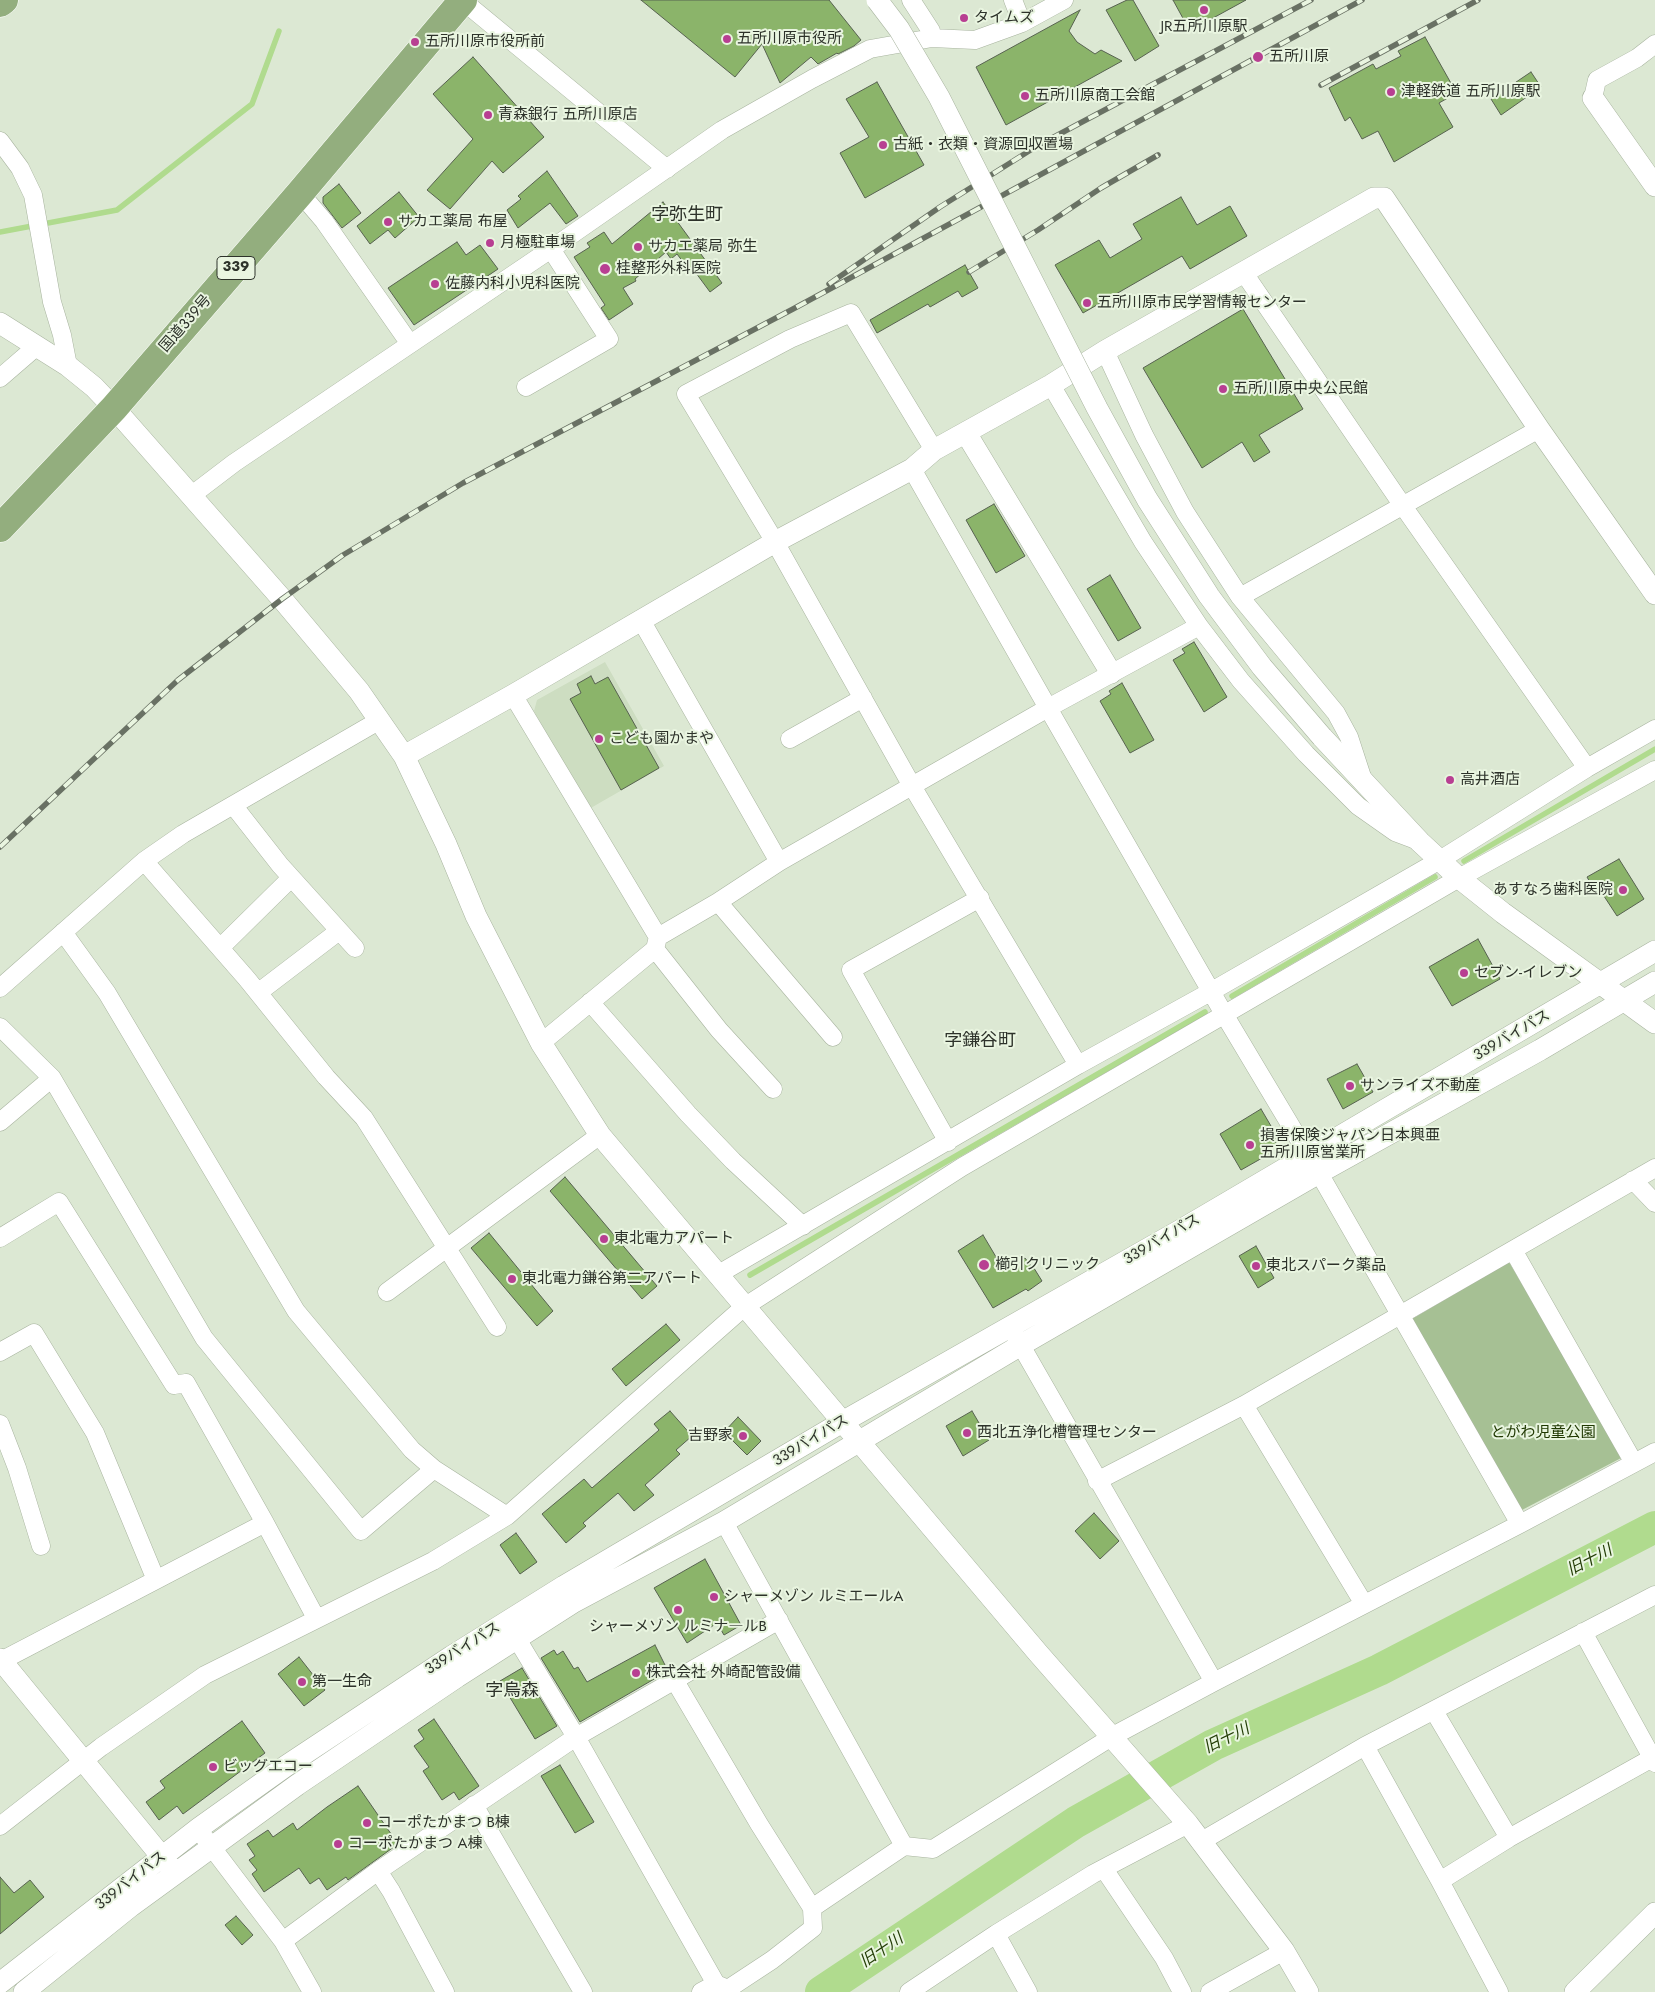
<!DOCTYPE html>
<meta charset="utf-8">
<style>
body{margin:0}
canvas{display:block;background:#dce8d3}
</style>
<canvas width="1655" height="1992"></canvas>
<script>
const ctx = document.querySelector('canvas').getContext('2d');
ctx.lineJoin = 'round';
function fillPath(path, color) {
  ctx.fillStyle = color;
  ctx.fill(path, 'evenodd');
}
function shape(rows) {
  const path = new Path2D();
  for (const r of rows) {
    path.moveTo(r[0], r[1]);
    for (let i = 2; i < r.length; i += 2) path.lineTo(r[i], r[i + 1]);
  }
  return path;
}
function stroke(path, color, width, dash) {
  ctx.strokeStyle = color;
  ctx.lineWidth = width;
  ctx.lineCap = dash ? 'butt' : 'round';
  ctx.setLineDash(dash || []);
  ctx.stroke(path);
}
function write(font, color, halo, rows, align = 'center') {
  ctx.font = font + ' Jost,"Noto Sans JP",sans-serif';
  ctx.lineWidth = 4;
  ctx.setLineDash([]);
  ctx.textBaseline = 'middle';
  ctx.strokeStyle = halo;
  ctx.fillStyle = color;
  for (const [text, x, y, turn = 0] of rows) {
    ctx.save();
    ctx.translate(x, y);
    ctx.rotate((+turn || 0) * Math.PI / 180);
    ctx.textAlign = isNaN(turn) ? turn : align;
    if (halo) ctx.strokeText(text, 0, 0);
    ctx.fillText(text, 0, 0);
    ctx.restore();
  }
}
const built = shape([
 [605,662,664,766,589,809,534,711,537,700]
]);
const green = shape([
 [1509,1262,1623,1457,1522,1510,1412,1319]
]);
const stream = shape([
 [0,232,117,210,252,104,279,31],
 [1464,861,1655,749],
 [1232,996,1435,877],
 [750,1275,1205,1012]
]);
const river = shape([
 [821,1992,1076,1822,1213,1745,1379,1670,1655,1527]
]);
const building = shape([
 [641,0,829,0,861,40,854,46,838,54,837,53,818,64,811,57,780,83,762,44,735,77,641,0],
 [1127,0,1133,0,1159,46,1135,61,1106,10,1127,0],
 [1173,0,1246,0,1193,29,1188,20,1185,22,1173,0],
 [1080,10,1069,31,1077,42,1095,54,1101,50,1122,61,1006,125,976,67,1080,10],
 [1425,37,1452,85,1449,88,1453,95,1439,103,1453,127,1394,162,1378,131,1362,139,1350,117,1345,121,1329,88,1373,64,1376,69,1401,56,1398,51,1425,37],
 [473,57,544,137,503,173,492,161,450,209,427,190,473,139,433,94,473,57],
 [1531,72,1541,87,1501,115,1491,99,1531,72],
 [877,82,924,165,865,198,840,153,869,137,846,99,877,82],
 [547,171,578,216,566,224,550,203,518,228,507,210,521,199,518,196,547,171],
 [339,184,361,213,342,228,323,203,323,197,339,184],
 [399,192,419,217,395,238,388,230,370,244,357,226,399,192],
 [1181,197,1197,225,1230,206,1247,236,1190,269,1182,256,1083,313,1055,265,1099,240,1110,258,1142,239,1133,224,1181,197],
 [663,202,722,283,710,292,693,269,690,271,677,254,671,259,666,252,635,279,636,281,623,288,633,304,609,320,601,308,605,305,574,257,590,247,587,243,604,232,612,244,663,202],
 [457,242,466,255,480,245,498,269,414,325,388,288,457,242],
 [965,265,978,288,962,297,958,291,930,307,928,304,877,333,870,320,965,265],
 [1243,309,1303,409,1259,435,1270,452,1254,462,1242,442,1202,468,1143,368,1243,309],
 [994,504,1025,556,996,573,966,520,994,504],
 [1110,575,1141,628,1118,641,1087,589,1110,575],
 [1194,642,1227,697,1204,712,1173,660,1185,653,1182,649,1194,642],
 [591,676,595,684,608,677,659,768,621,790,570,699,581,693,577,684,591,676],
 [1122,683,1154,740,1130,753,1100,701,1111,694,1109,691,1122,683],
 [1619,859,1644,899,1617,916,1600,890,1596,893,1587,877,1619,859],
 [1478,939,1500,979,1452,1006,1429,967,1478,939],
 [1357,1064,1373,1092,1343,1109,1327,1079,1357,1064],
 [1261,1109,1278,1138,1271,1153,1241,1170,1220,1134,1261,1109],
 [565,1177,657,1286,642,1299,550,1191,565,1177],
 [489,1233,553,1311,537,1326,471,1248,489,1233],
 [983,1235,1002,1267,1020,1256,1022,1260,1025,1258,1031,1266,1032,1265,1042,1281,1028,1291,1026,1289,993,1308,958,1251,983,1235],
 [1256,1246,1274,1278,1258,1288,1239,1256,1256,1246],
 [666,1324,680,1340,626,1386,612,1369,666,1324],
 [670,1411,692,1436,676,1450,680,1454,645,1485,654,1495,634,1511,618,1493,583,1523,586,1526,566,1543,542,1514,584,1479,592,1488,659,1430,654,1424,670,1411],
 [972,1411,989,1440,963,1456,946,1426,972,1411],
 [738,1417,761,1441,747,1455,724,1432,738,1417],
 [1094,1513,1119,1541,1100,1559,1075,1531,1094,1513],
 [516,1533,537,1562,520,1574,500,1545,516,1533],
 [705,1559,741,1625,724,1635,717,1623,687,1643,654,1588,705,1559],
 [655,1645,668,1671,580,1722,541,1658,554,1650,557,1655,563,1651,574,1669,578,1667,587,1682,655,1645],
 [299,1657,325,1690,304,1706,278,1674,299,1657],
 [522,1668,557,1726,535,1739,500,1681,522,1668],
 [434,1719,479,1786,459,1800,454,1792,442,1800,423,1771,429,1767,414,1746,424,1739,418,1730,434,1719],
 [242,1721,265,1753,183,1814,177,1806,159,1820,146,1802,165,1788,160,1781,242,1721],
 [560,1765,594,1822,575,1833,541,1776,560,1765],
 [358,1786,398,1844,348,1880,346,1877,327,1890,319,1878,310,1884,299,1868,264,1892,252,1874,257,1870,249,1860,255,1856,247,1844,268,1830,273,1837,293,1823,297,1830,327,1807,358,1786],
 [0,1877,14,1893,30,1880,44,1897,0,1934,0,1877],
 [236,1916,253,1935,242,1945,225,1925,236,1916]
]);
const minor = shape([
 [911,0,931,31,932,38],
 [1013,0,1022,23],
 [463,1,667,169],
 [1593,98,1597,80,1637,58,1655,44],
 [0,141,20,168,33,195,52,302,62,335,68,366],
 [300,193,324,221,410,344],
 [1244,273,1403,506,1587,768],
 [1105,351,1144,435,1185,512,1240,597,1336,713,1349,737,1363,780],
 [0,378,37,346],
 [1051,385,1143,542,1199,626,1241,681,1306,754,1358,806,1395,832,1419,841],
 [526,387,609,339,551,249],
 [934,450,851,313,790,339,686,394,775,542,912,786,1078,1065],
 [912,469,1048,708,1224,1014,1319,1173,1520,1524],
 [192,495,234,463,551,249,722,130,812,79,870,49,932,38,975,40,1022,23,1064,0],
 [1240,597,1539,429],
 [641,620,779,862],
 [513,695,658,937,655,949,541,1043],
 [790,739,863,698],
 [233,805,280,865,355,948],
 [144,861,247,979,326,1077,364,1118,497,1327],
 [718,902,833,1037],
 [63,932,107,993,296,1311,412,1450,434,1469,507,1516],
 [658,937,718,902,779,862,1048,708,1199,626],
 [220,948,291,878],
 [655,949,719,1030,773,1089],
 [0,988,144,861,183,834,380,720],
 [259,992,339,931],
 [590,1002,688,1114,733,1161,803,1226],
 [0,1027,52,1078,204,1338,361,1531,434,1469],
 [0,1122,52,1078],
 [948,1142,851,970,980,898],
 [1633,1180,1655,1203],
 [0,1238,59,1202,174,1385,186,1383,265,1523],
 [1513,1250,1634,1463],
 [717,1275,1078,1065,1212,991,1440,860,1587,768,1655,729],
 [387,1292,600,1135],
 [1015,1335,1214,1682],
 [0,1352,34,1333,95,1433,156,1580],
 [1244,1405,1364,1604],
 [0,1424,17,1468,41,1546],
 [1097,1481,1244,1405,1655,1168],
 [1583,1632,1655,1763],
 [517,1639,576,1737,716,1984,701,1992],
 [1,1661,265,1523,316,1618],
 [675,1681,759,1824,812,1908,904,1846,724,1522],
 [1434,1711,1509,1838],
 [1365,1746,1440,1881,1499,1992],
 [474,1805,583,1992],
 [0,1826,101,1747,205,1675,433,1561,507,1516,744,1307,962,1167,1459,878,1655,770],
 [204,1837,283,1941,312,1992],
 [1200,1842,1365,1746,1655,1595],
 [904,1846,933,1849,1113,1736,1214,1682,1520,1524,1655,1452],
 [1104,1869,1164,1958,1182,1992],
 [378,1871,391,1891,445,1992],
 [1440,1881,1509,1838,1652,1758],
 [996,1934,1028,1992],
 [283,1941,378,1871,576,1737,779,1620],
 [716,1984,728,1989,772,1960,813,1928,812,1908],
 [909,1992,996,1934,1093,1874,1188,1824],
 [1210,1992,1284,1951]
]);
const tertiary = shape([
 [1593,98,1655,186],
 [0,323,68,366,94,387,114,408,282,599,359,691,404,756,446,844,476,916,541,1043,600,1135,1038,1653,1188,1824,1284,1951,1308,1992],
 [966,433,1111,673],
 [1322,737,1420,842,1459,878,1503,913,1655,1023],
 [404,756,513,695,775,542,912,469,934,450,1051,385,1105,351,1374,198,1384,198,1539,429,1655,594],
 [0,1659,171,1868],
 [0,1983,199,1828,286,1766,452,1656,564,1586,844,1421,1179,1231,1655,951],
 [24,1992,131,1906,297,1785,457,1677,574,1602,724,1522,1021,1345,1319,1173,1540,1050,1655,982],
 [1575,1992,1655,1913]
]);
const trunk = shape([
 [0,3,4,0],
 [0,528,114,408,300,193,463,0]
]);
const rail = shape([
 [1321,85,1478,0],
 [969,272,1038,230,1101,188,1158,155],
 [829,284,940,207,1037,146,1311,0],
 [0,847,178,680,282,599,343,555,463,483,793,309,1362,0]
]);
const tertiaryBridge = shape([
 [877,0,899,29,939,97,1097,408,1147,499,1209,596,1262,667,1322,737]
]);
const markers = [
 [1204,10,5,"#b83f92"],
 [964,18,5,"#b83f92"],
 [727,39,5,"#b83f92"],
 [415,42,5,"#b83f92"],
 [1258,57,6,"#b83f92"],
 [1391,92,5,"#b83f92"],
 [1025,96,5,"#b83f92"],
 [488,115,5,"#b83f92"],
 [883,145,5,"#b83f92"],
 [388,222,5,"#b83f92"],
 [490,243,5,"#b83f92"],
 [638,247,5,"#b83f92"],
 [605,269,6,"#b83f92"],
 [435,284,5,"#b83f92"],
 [1087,303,5,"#b83f92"],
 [1223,389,5,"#b83f92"],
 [599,739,5,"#b83f92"],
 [1450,780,5,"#b83f92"],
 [1623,890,5,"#b83f92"],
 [1464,973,5,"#b83f92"],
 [1350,1086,5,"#b83f92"],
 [1250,1145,5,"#b83f92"],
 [604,1239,5,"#b83f92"],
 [984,1265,6,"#b83f92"],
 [1256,1266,5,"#b83f92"],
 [512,1279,5,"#b83f92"],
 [967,1433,5,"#b83f92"],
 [743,1436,5,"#b83f92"],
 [714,1597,5,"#b83f92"],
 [678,1610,5,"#b83f92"],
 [636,1673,5,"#b83f92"],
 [302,1682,5,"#b83f92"],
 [213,1767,5,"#b83f92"],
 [367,1823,5,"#b83f92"],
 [338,1844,5,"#b83f92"]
];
const shields = [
 [236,268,38]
];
const shieldNames = [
 ["339",236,268]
];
const poiNames = [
 ["タイムズ",974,18],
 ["JR五所川原駅",1204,27,"center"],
 ["五所川原市役所",737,39],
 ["五所川原市役所前",425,42],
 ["五所川原",1269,57],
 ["津軽鉄道 五所川原駅",1401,92],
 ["五所川原商工会館",1035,96],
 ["青森銀行 五所川原店",498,115],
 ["古紙・衣類・資源回収置場",893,145],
 ["サカエ薬局 布屋",398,222],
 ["月極駐車場",500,243],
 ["サカエ薬局 弥生",648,247],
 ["桂整形外科医院",616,269],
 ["佐藤内科小児科医院",445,284],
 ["五所川原市民学習情報センター",1097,303],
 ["五所川原中央公民館",1233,389],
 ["こども園かまや",609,739],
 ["高井酒店",1460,780],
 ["あすなろ歯科医院",1613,890,"right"],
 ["セブン-イレブン",1474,973],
 ["サンライズ不動産",1360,1086],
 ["損害保険ジャパン日本興亜",1260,1136],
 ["五所川原営業所",1260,1153],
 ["東北電力アパート",614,1239],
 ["櫛引クリニック",995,1265],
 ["東北スパーク薬品",1266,1266],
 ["東北電力鎌谷第二アパート",522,1279],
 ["西北五浄化槽管理センター",977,1433],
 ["吉野家",733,1436,"right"],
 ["シャーメゾン ルミエールA",724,1597],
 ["シャーメゾン ルミナ―ルB",678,1627,"center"],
 ["株式会社 外崎配管設備",646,1673],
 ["第一生命",312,1682],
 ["ビッグエコー",223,1767],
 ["コーポたかまつ B棟",377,1823],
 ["コーポたかまつ A棟",348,1844]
];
const streetNames = [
 ["国道339号",186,324,-49],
 ["339バイパス",1512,1036,-30],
 ["339バイパス",1162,1240,-30],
 ["339バイパス",811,1441,-31],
 ["339バイパス",463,1649,-32],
 ["339バイパス",131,1881,-38]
];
const parkNames = [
 ["とがわ児童公園",1543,1433]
];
const waterNames = [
 ["旧十川",1590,1561,-27],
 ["旧十川",1227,1739,-26],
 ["旧十川",882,1951,-34]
];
const quarterNames = [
 ["字弥生町",687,216],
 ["字鎌谷町",980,1042],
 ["字烏森",512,1692]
];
fillPath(built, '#cdddc1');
fillPath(green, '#a6c094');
stroke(stream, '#b0db8e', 5.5);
stroke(river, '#b0db8e', 32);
fillPath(building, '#8bb46a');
stroke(building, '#576250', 1);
stroke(minor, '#a8b49f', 19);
stroke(tertiary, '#a8b49f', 22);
stroke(trunk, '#fff', 29);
stroke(minor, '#fff', 18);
stroke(tertiary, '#fff', 21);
stroke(trunk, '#93ae7e', 28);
stroke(rail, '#697164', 5.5);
stroke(rail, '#e9f5e0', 4, [11]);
stroke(tertiaryBridge, '#a8b49f', 22, []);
stroke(tertiaryBridge, '#fff', 21);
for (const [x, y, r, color] of markers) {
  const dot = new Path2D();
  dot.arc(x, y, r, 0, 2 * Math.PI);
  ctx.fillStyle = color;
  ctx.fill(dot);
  stroke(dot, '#e9f5e0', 2);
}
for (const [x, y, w] of shields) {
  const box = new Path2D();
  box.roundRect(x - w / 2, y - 11.5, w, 23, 4);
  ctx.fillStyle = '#e9f5e0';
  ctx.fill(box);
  stroke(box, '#2d322a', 1);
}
write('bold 14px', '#2d322a', null, shieldNames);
write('15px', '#2d322a', '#e9f5e0', poiNames, 'left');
write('15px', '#2d322a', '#e9f5e0', streetNames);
write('15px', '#203902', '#e9f5e0', parkNames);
write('italic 16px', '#233d06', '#e9f5e0', waterNames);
write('18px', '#2d322a', '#e9f5e0', quarterNames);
</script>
